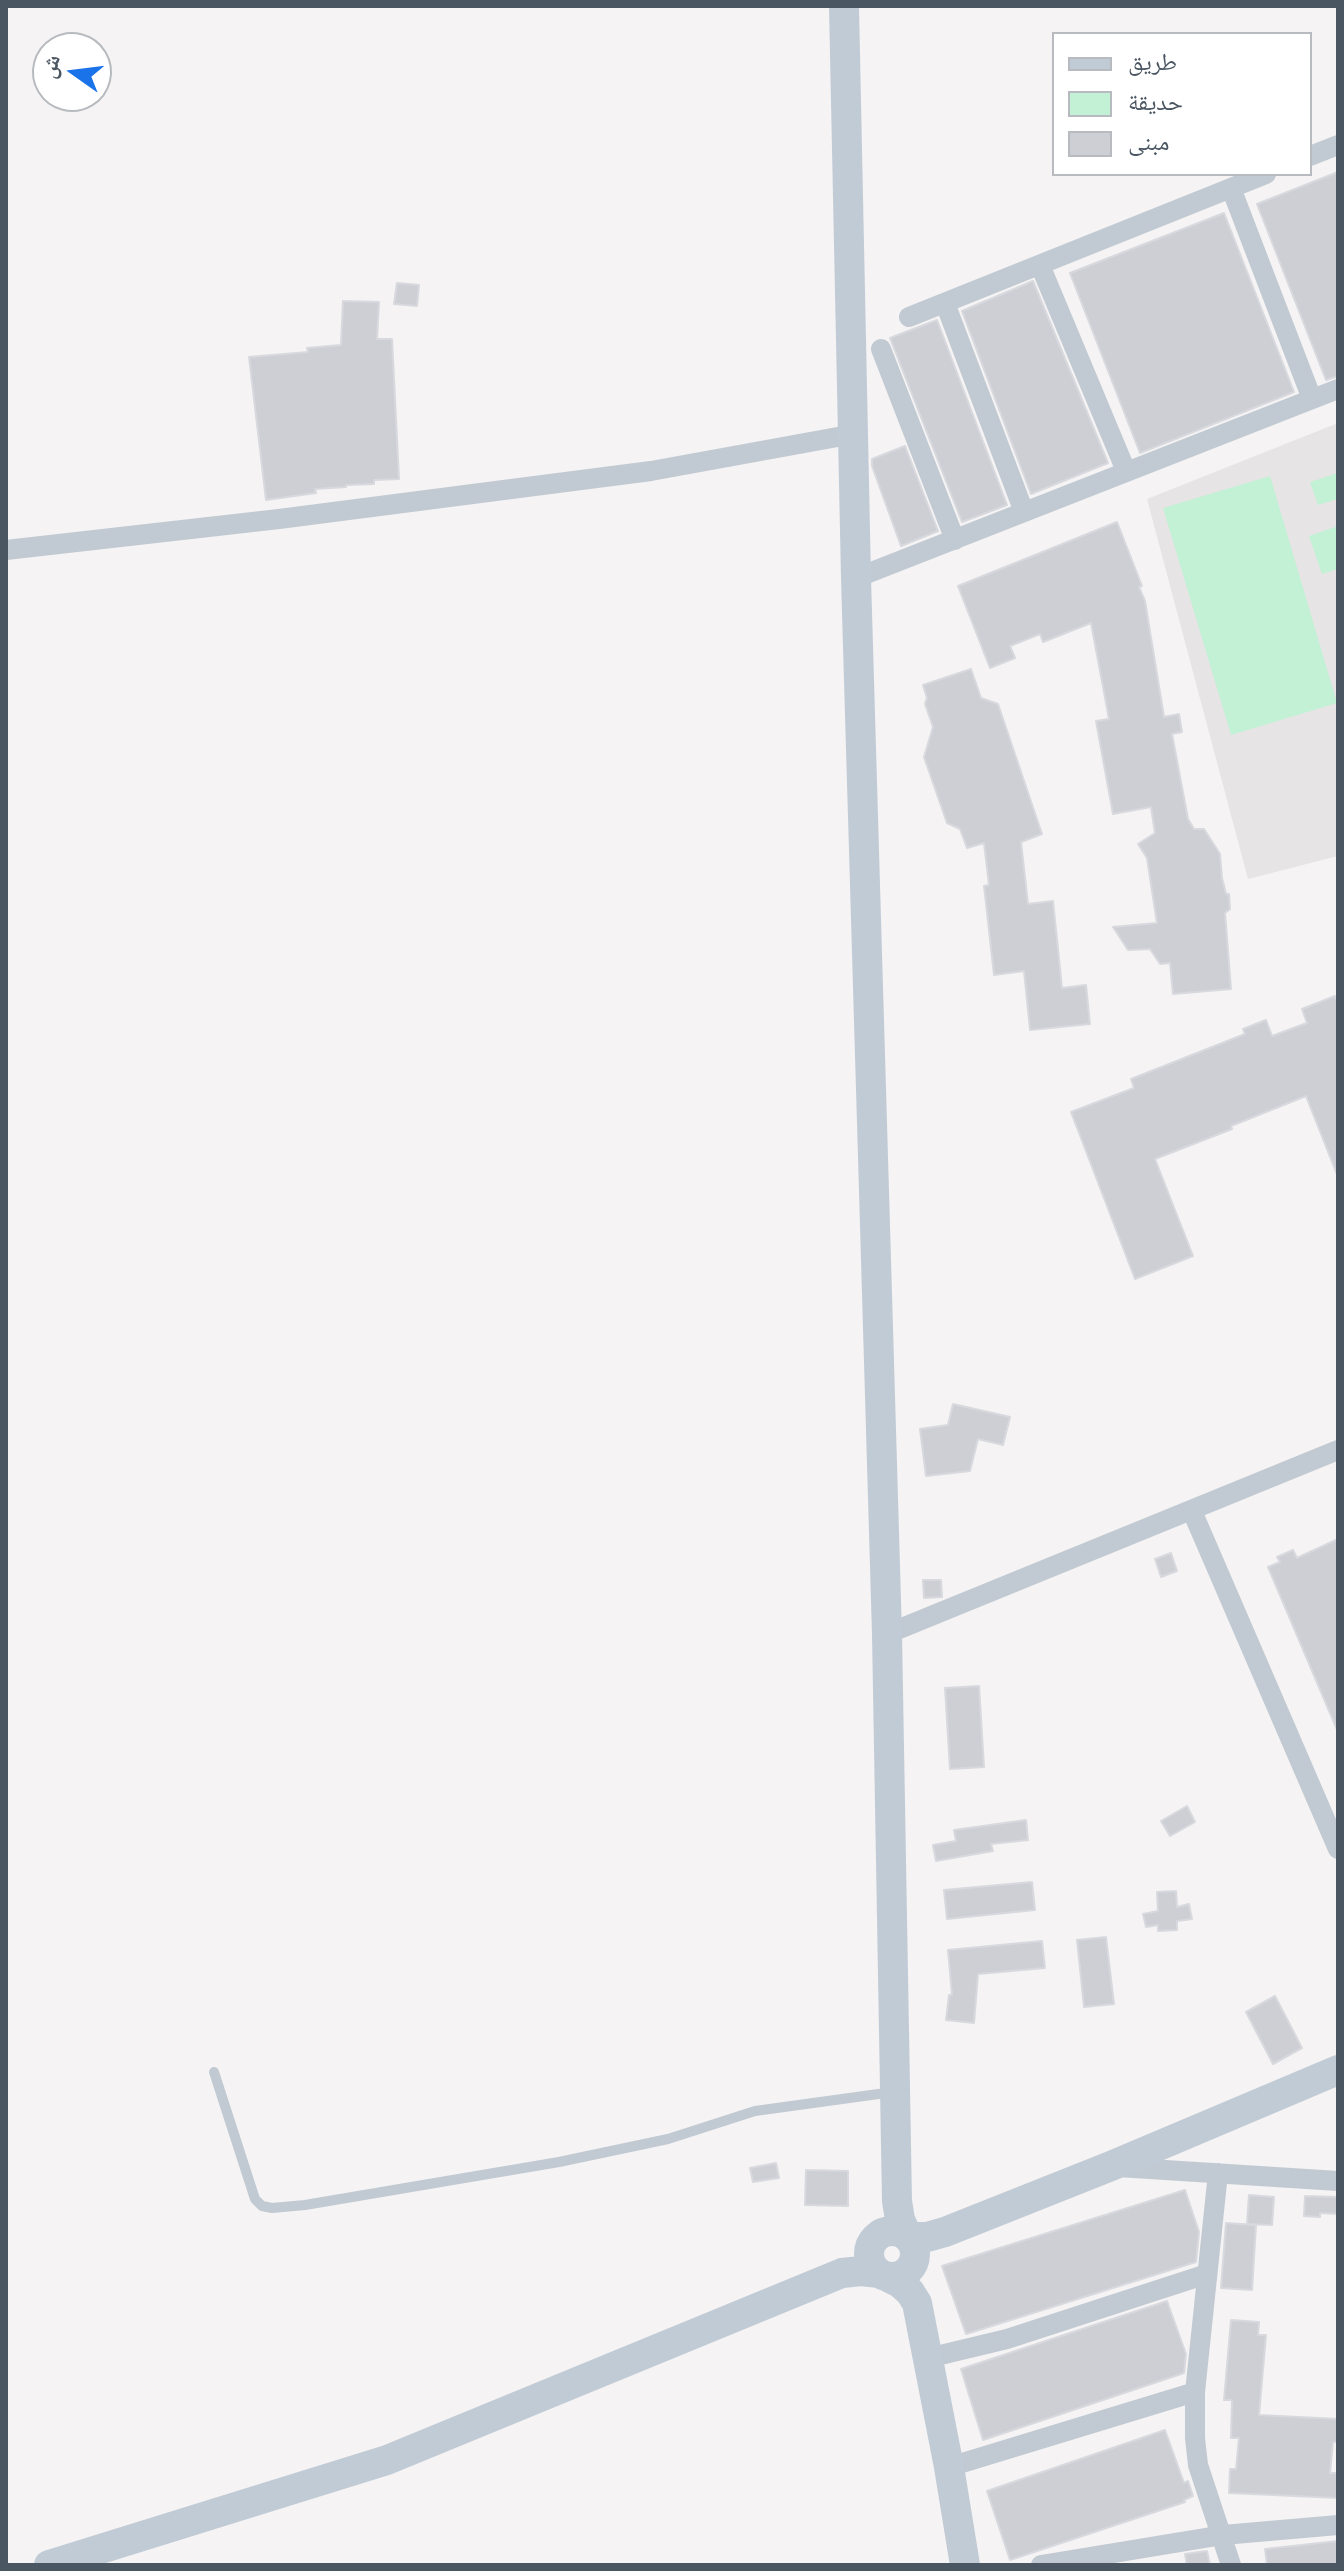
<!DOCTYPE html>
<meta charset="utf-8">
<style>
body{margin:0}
#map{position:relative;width:1344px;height:2571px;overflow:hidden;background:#f5f3f3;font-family:"Source Sans 3","Noto Naskh Arabic",sans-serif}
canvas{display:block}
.frame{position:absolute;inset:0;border:8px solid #4a5661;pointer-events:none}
.legend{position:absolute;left:1052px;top:32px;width:260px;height:144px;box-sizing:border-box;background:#fff;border:2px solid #b7bbc0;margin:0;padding:10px 14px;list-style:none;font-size:24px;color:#4a5661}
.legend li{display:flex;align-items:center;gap:16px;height:40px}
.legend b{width:40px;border:2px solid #b7bbc0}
.north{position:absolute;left:32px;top:32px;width:80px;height:80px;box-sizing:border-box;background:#fff;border:2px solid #b7bbc0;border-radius:50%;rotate:284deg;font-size:22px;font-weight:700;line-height:32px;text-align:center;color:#4a5661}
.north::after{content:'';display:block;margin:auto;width:28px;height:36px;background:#1a73e8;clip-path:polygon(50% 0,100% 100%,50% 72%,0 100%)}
</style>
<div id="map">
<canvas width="1344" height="2571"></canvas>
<div class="frame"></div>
<ul class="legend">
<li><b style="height:10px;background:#c1cbd6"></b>طريق</li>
<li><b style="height:22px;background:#c3f1d5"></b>حديقة</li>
<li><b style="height:22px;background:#cdcfd5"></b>مبنى</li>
</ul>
<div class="north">ش</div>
</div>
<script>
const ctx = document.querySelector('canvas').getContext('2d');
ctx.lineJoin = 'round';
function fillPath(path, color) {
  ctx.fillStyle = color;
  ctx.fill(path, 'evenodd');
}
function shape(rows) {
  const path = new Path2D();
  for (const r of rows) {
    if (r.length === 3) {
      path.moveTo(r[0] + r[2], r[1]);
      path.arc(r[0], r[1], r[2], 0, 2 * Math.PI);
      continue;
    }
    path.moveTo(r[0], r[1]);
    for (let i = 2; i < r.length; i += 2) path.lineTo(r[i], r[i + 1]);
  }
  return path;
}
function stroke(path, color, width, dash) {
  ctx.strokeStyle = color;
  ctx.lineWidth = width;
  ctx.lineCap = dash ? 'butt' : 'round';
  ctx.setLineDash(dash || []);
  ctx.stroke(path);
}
const education = shape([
 [1338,423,1338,856,1248,879,1147,499]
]);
const green = shape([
 [1338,473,1338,499,1318,505,1310,482],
 [1270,476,1337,703,1231,735,1163,508],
 [1338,526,1338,569,1322,574,1309,536]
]);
const building = shape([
 [1338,172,1338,376,1326,380,1257,204,1338,172],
 [1224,213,1294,392,1140,453,1070,273,1224,213],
 [1033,281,1108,463,1031,494,962,311,1033,281],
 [397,283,419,285,417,306,394,304,397,283],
 [343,301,379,302,377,339,392,339,399,479,374,480,374,484,346,485,346,487,315,489,316,493,266,500,249,357,308,352,307,348,341,345,343,301],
 [937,320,1007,505,962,522,890,338,937,320],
 [905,446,938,531,901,546,872,466,872,459,905,446],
 [1117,522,1142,586,1139,587,1145,601,1164,717,1179,714,1182,732,1172,734,1188,819,1194,829,1204,829,1220,854,1222,878,1226,894,1229,894,1230,909,1225,913,1231,989,1173,994,1170,963,1160,964,1150,949,1128,950,1113,927,1157,923,1147,858,1138,844,1155,833,1151,807,1113,814,1096,721,1109,719,1091,623,1043,642,1040,634,1010,646,1015,658,990,668,958,586,1117,522],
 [971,669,981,698,998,704,1042,834,1021,842,1028,904,1053,901,1062,988,1086,985,1090,1024,1030,1030,1024,971,994,975,984,886,989,885,984,843,967,848,960,829,947,823,924,757,933,727,925,704,927,698,923,685,971,669],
 [1335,996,1338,1005,1338,1177,1306,1096,1231,1126,1232,1129,1155,1159,1193,1256,1135,1279,1071,1112,1134,1088,1131,1079,1245,1034,1243,1029,1266,1020,1272,1036,1307,1023,1302,1009,1335,996],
 [953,1404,1010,1417,1003,1445,978,1439,970,1471,926,1476,920,1429,948,1425,953,1404],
 [1338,1539,1338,1732,1268,1567,1280,1562,1277,1557,1293,1550,1297,1558,1338,1539],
 [1171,1553,1177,1571,1161,1577,1155,1559,1171,1553],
 [923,1580,941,1580,942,1597,924,1598,923,1580],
 [979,1686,984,1767,950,1769,945,1688,979,1686],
 [1187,1806,1195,1822,1170,1836,1161,1821,1187,1806],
 [1026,1820,1028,1840,991,1844,993,1851,936,1861,933,1845,956,1841,954,1830,1026,1820],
 [1032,1882,1035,1910,947,1919,944,1890,1032,1882],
 [1176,1891,1177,1907,1189,1904,1192,1919,1177,1921,1177,1930,1158,1931,1158,1925,1146,1927,1143,1914,1158,1911,1157,1892,1176,1891],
 [1106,1937,1114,2004,1084,2007,1077,1940,1106,1937],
 [1042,1941,1045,1968,978,1974,974,2023,946,2020,949,1995,952,1995,948,1950,1042,1941],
 [1275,1996,1302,2048,1273,2064,1246,2012,1275,1996],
 [776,2163,779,2178,753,2182,750,2168,776,2163],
 [806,2170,848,2171,848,2206,805,2205,806,2170],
 [1185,2190,1199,2232,1196,2262,966,2334,942,2266,1185,2190],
 [1249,2195,1274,2197,1272,2225,1247,2224,1249,2195],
 [1305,2196,1338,2197,1338,2214,1320,2213,1320,2217,1304,2216,1305,2196],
 [1226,2223,1256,2225,1252,2290,1221,2288,1226,2223],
 [1167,2301,1186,2354,1184,2373,983,2440,961,2369,1167,2301],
 [1231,2320,1259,2322,1258,2335,1266,2335,1259,2415,1338,2419,1338,2442,1333,2442,1330,2473,1338,2473,1338,2498,1229,2493,1230,2469,1236,2469,1239,2438,1231,2438,1232,2400,1224,2400,1231,2320],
 [1165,2430,1184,2483,1188,2481,1193,2496,1184,2500,1185,2502,1010,2560,987,2491,1165,2430],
 [1338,2541,1338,2565,1267,2565,1265,2549,1338,2541],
 [1207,2551,1210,2565,1187,2565,1185,2554,1207,2551]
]);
const service = shape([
 [214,2072,255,2199,262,2206,272,2208,305,2205,559,2162,668,2139,755,2111,893,2092]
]);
const minor = shape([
 [1310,156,1338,145],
 [1231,188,1312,399],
 [1040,265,1126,471],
 [945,303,1024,512],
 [909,317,1266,174],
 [881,349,955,540],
 [6,550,279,519,651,471,854,434],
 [856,578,1338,389],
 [1192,1511,1338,1849],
 [887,1634,1338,1450],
 [1118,2167,1338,2181],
 [1218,2173,1195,2392,1195,2438,1198,2465,1231,2565],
 [928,2358,1007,2339,1207,2274],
 [949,2467,1195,2392],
 [1041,2565,1223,2535,1338,2525]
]);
const secondary = shape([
 [844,6,856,578,887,1634,897,2201,900,2220,908,2237,927,2237,945,2232,1111,2166,1338,2070],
 [892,2254,23],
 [888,2277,900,2283,910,2292,917,2303,949,2467,965,2565],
 [49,2565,387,2460,842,2273,861,2271,879,2273]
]);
fillPath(education, '#e6e4e5');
fillPath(green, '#c3f1d5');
fillPath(building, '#cdcfd5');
stroke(building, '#d7d9de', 2);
stroke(service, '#c1cad2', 10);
stroke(minor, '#c1cad2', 20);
stroke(secondary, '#c1cbd6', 30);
</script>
